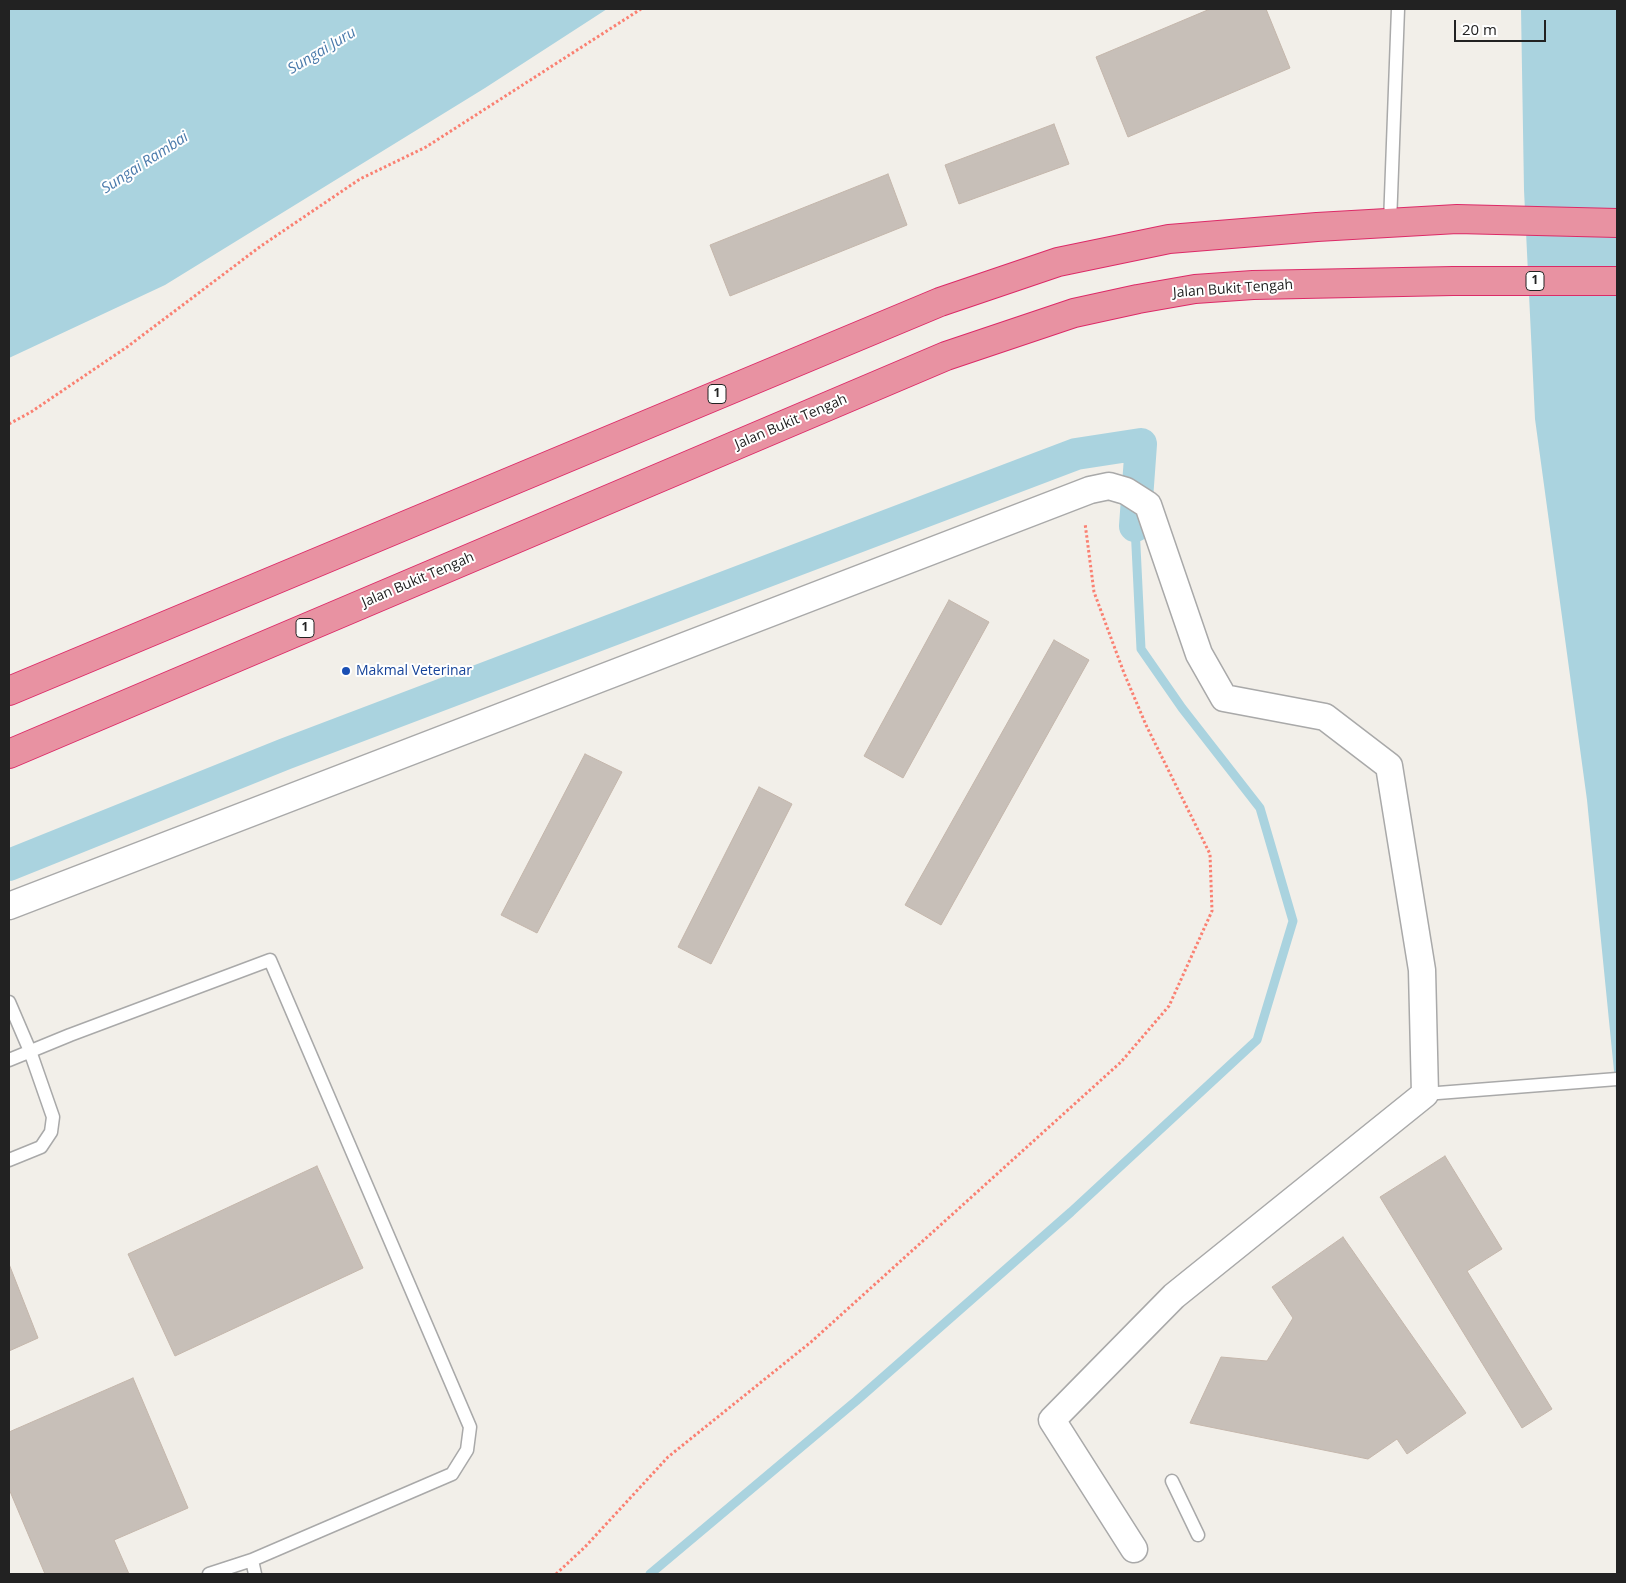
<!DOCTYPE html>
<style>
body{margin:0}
#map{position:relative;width:1626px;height:1583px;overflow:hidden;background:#f2efe9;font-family:"Open Sans",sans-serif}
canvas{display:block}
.frame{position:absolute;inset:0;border:10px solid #222;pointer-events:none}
.scale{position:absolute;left:1454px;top:20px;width:92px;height:22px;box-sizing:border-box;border:2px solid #222;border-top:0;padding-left:6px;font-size:15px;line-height:18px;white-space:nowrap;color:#222;-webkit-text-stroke:4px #fff;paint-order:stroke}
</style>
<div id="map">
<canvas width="1626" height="1583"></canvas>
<div class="frame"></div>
<div class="scale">20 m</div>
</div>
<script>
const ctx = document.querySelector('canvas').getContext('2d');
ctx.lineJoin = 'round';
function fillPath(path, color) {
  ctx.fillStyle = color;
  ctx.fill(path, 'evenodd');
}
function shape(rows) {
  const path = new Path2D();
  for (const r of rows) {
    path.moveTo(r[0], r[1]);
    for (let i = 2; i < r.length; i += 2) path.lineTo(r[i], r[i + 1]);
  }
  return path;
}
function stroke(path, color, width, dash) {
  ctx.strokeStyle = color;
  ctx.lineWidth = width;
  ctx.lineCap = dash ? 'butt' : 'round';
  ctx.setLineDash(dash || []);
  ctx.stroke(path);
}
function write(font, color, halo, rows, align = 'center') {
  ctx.font = font + ' "Open Sans",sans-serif';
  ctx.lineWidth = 4;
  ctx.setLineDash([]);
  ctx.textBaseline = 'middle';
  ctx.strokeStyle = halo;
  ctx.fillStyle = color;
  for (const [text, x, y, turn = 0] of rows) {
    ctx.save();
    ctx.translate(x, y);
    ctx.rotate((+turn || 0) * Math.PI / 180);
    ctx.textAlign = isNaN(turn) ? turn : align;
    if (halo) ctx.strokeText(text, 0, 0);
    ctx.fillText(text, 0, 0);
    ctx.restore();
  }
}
const water = shape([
 [9,9,607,9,485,88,165,285,9,358],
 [1521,9,1617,9,1617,1101,1587,800,1535,419,1524,190]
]);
const stream = shape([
 [650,1574,856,1401,1071,1212,1257,1040,1293,921,1260,808,1182,708,1141,649,1135,526]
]);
const canal = shape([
 [9,865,285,754,1076,454,1141,444,1135,526]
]);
const building = shape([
 [1210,9,1266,9,1290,68,1128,137,1096,57,1210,9],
 [1054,124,1069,164,959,204,945,165,1054,124],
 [888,174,907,225,730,296,710,245,888,174],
 [949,600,989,622,903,778,864,756,949,600],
 [1054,640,1089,660,941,925,905,905,1054,640],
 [585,754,622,772,537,933,501,915,585,754],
 [759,787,792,804,711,964,678,947,759,787],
 [1445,1156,1502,1249,1467,1271,1552,1409,1522,1428,1380,1197,1445,1156],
 [317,1166,363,1268,175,1356,128,1254,317,1166],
 [1343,1237,1466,1413,1407,1454,1397,1439,1368,1459,1190,1423,1221,1357,1267,1361,1293,1318,1272,1287,1343,1237],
 [9,1264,38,1338,9,1351,9,1264],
 [133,1378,188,1508,114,1540,129,1574,45,1574,9,1489,9,1432,133,1378]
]);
const path = shape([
 [9,424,31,412,127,347,261,246,360,179,426,147,641,9],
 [556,1574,585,1547,668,1457,811,1342,1121,1062,1169,1006,1212,911,1210,854,1146,725,1124,673,1094,592,1085,523]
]);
const lane = shape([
 [1390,223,1398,9],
 [9,1002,30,1051,53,1117,51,1132,41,1147,9,1160],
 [9,1060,70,1035,270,960,470,1427,467,1450,452,1474,252,1560,255,1574],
 [1425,1094,1617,1079],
 [1172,1481,1198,1535],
 [209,1574,252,1560]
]);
const street = shape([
 [9,906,1090,490,1109,486,1126,491,1148,505,1199,654,1224,698,1325,717,1389,766,1422,970,1425,1094,1174,1296,1052,1420,1134,1549]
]);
const highway = shape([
 [9,691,940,302,1058,262,1169,239,1317,227,1457,219,1617,223],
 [9,754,946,356,1074,313,1138,299,1195,289,1253,285,1453,281,1617,281]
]);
const markers = [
 [346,671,5,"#1a4fb4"]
];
const shields = [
 [1535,281,18],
 [717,394,18],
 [305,628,18]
];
const shieldNames = [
 ["1",1535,281],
 ["1",717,394],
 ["1",305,628]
];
const streetNames = [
 ["Jalan Bukit Tengah",1233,289,-4],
 ["Jalan Bukit Tengah",791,422,-23],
 ["Jalan Bukit Tengah",418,580,-23]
];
const transitNames = [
 ["Makmal Veterinar",356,671]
];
const waterNames = [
 ["Sungai Juru",322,51,-31],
 ["Sungai Rambai",145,163,-33]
];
fillPath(water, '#aad3df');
stroke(stream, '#aad3df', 9);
stroke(canal, '#aad3df', 32);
fillPath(building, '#c7bfb8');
stroke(building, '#c4b6ab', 1);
stroke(lane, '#a9a9a9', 15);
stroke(street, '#a9a9a9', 29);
stroke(highway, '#dc2a67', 30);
stroke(path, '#fa8072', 3, [2.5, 2.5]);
stroke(lane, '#fff', 12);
stroke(street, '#fff', 26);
stroke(highway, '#e892a2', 28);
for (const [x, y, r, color] of markers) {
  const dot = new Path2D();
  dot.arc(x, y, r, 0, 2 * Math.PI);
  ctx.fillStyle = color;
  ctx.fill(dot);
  stroke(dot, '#fff', 2);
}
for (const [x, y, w] of shields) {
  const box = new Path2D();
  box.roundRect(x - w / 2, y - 9.5, w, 19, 4);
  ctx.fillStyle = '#fff';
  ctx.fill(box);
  stroke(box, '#222', 1);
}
write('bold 12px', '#222', null, shieldNames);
write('14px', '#222', '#fff', streetNames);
write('14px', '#164399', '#fff', transitNames, 'left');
write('italic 15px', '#4a7aab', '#fff', waterNames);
</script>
